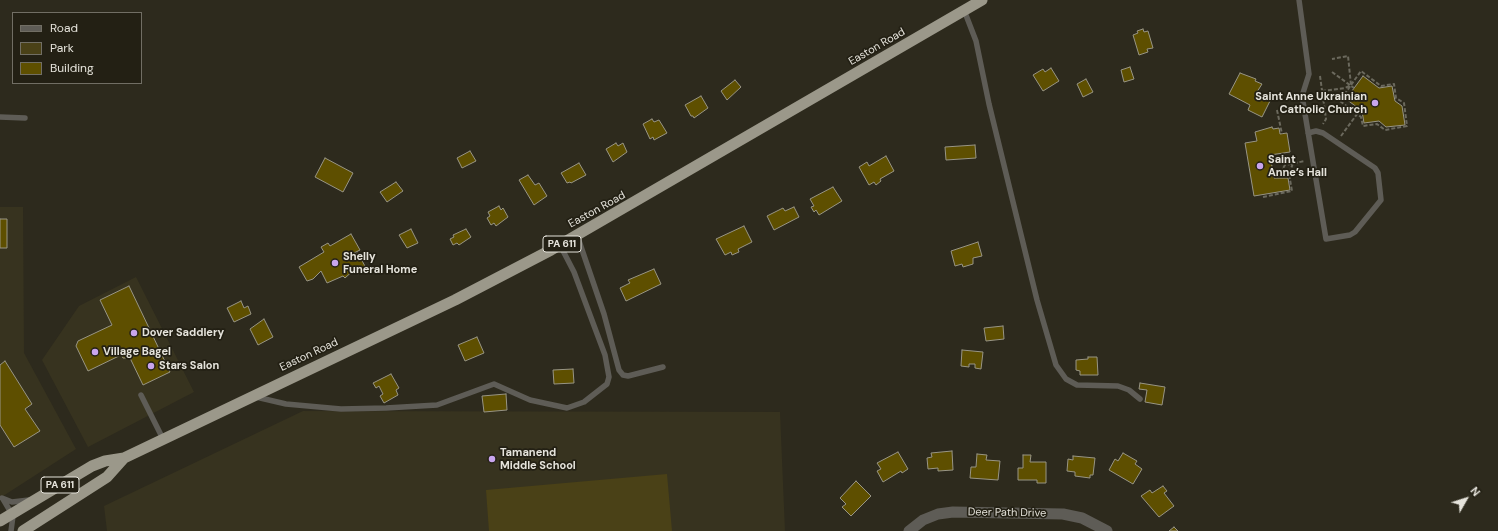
<!DOCTYPE html>
<meta charset="utf-8">
<style>
body{margin:0}
#map{position:relative;width:1498px;height:531px;overflow:hidden;background:#2d2a1d;font-family:"DM Sans",sans-serif}
canvas{display:block}
.legend{position:absolute;left:12px;top:12px;width:130px;height:72px;box-sizing:border-box;background:#232014;border:1px solid #716e64;margin:0;padding:5px 7px;list-style:none;font-size:12px;color:#e5e3db}
.legend li{display:flex;align-items:center;gap:8px;height:20px}
.legend b{width:20px;border:1px solid #716e64}
.north{position:absolute;left:1446px;top:479px;width:40px;height:40px;-webkit-text-stroke:3px #232014;paint-order:stroke;rotate:51deg;font-size:11px;font-weight:700;line-height:16px;text-align:center;color:#e5e3db}
.north::after{content:'';display:block;margin:auto;width:14px;height:18px;background:#e5e3db;clip-path:polygon(50% 0,100% 100%,50% 72%,0 100%)}
</style>
<div id="map">
<canvas width="1498" height="531"></canvas>
<ul class="legend">
<li><b style="height:5px;background:#5e5c56"></b>Road</li>
<li><b style="height:11px;background:#4a4117"></b>Park</li>
<li><b style="height:11px;background:#5e4f00"></b>Building</li>
</ul>
<div class="north">N</div>
</div>
<script>
const ctx = document.querySelector('canvas').getContext('2d');
ctx.lineJoin = 'round';
function fillPath(path, color) {
  ctx.fillStyle = color;
  ctx.fill(path, 'evenodd');
}
function shape(rows) {
  const path = new Path2D();
  for (const r of rows) {
    path.moveTo(r[0], r[1]);
    for (let i = 2; i < r.length; i += 2) path.lineTo(r[i], r[i + 1]);
  }
  return path;
}
function stroke(path, color, width, dash) {
  ctx.strokeStyle = color;
  ctx.lineWidth = width;
  ctx.lineCap = dash ? 'butt' : 'round';
  ctx.setLineDash(dash || []);
  ctx.stroke(path);
}
function write(font, color, halo, rows, align = 'center') {
  ctx.font = font + ' "DM Sans",sans-serif';
  ctx.lineWidth = 3.5;
  ctx.setLineDash([]);
  ctx.textBaseline = 'middle';
  ctx.strokeStyle = halo;
  ctx.fillStyle = color;
  for (const [text, x, y, turn = 0] of rows) {
    ctx.save();
    ctx.translate(x, y);
    ctx.rotate((+turn || 0) * Math.PI / 180);
    ctx.textAlign = isNaN(turn) ? turn : align;
    if (halo) ctx.strokeText(text, 0, 0);
    ctx.fillText(text, 0, 0);
    ctx.restore();
  }
}
const built = shape([
 [0,207,23,207,24,353,76,449,0,498],
 [136,277,194,392,88,447,42,360,79,306],
 [303,411,780,412,785,531,107,531,104,506]
]);
const green = shape([
 [667,474,672,531,489,531,486,490]
]);
const building = shape([
 [1143,29,1144,32,1148,31,1153,48,1147,49,1148,52,1139,55,1133,35,1138,33,1137,31,1143,29],
 [1130,67,1134,79,1124,82,1121,70,1130,67],
 [1051,68,1059,81,1043,91,1033,75,1043,69,1045,72,1051,68],
 [1240,73,1256,79,1255,81,1262,84,1257,92,1271,99,1262,117,1248,110,1250,105,1229,94,1240,73],
 [1363,76,1379,88,1392,86,1395,101,1402,106,1405,125,1386,127,1379,121,1364,123,1362,111,1346,99,1363,76],
 [1086,79,1093,92,1083,97,1077,84,1086,79],
 [735,80,741,87,727,100,721,91,735,80],
 [701,96,708,108,694,118,693,116,691,116,685,105,701,96],
 [652,119,654,122,659,120,667,133,654,140,653,137,650,139,643,124,652,119],
 [1272,127,1273,129,1279,128,1280,134,1287,133,1290,152,1270,155,1274,178,1288,178,1290,190,1254,196,1245,143,1257,141,1255,132,1272,127],
 [616,143,618,146,623,143,627,152,613,162,606,149,616,143],
 [975,145,976,158,946,160,945,147,975,145],
 [470,151,476,161,462,168,457,158,470,151],
 [886,156,894,171,880,179,881,181,876,185,874,182,869,185,859,167,867,162,869,166,886,156],
 [325,158,353,173,343,192,315,177,325,158],
 [579,163,586,175,571,183,570,182,567,183,561,173,579,163],
 [528,175,535,185,539,183,547,196,534,205,519,180,528,175],
 [396,182,403,191,387,202,380,192,396,182],
 [833,187,842,201,819,215,816,210,814,212,811,207,814,206,810,199,833,187],
 [499,206,501,210,503,208,508,217,496,226,494,223,491,225,487,218,490,216,488,212,499,206],
 [794,207,799,217,774,230,767,216,783,208,785,211,794,207],
 [0,219,7,219,7,248,0,248,0,219],
 [744,226,752,242,738,249,739,252,732,255,731,252,725,255,716,239,744,226],
 [411,229,418,243,407,248,399,235,411,229],
 [466,229,471,237,459,245,457,243,453,245,450,239,454,237,453,235,466,229],
 [351,234,360,250,348,256,349,258,358,253,367,270,365,272,358,274,356,268,345,278,343,276,327,283,321,271,313,279,307,281,299,267,324,252,321,247,328,243,330,246,351,234],
 [978,242,982,256,973,258,973,264,963,267,962,264,955,266,951,251,978,242],
 [654,269,661,284,626,301,620,288,630,283,628,280,654,269],
 [129,286,170,372,143,385,130,358,123,358,121,355,88,371,76,346,78,341,112,325,100,300,129,286],
 [241,301,244,308,248,306,251,314,234,322,227,308,241,301],
 [264,319,273,337,258,345,250,329,264,319],
 [1003,326,1004,339,986,341,984,328,1003,326],
 [477,337,484,353,465,361,458,345,477,337],
 [962,350,983,352,981,369,975,368,975,364,969,364,969,367,961,366,962,350],
 [1088,357,1097,357,1098,375,1080,375,1080,371,1076,370,1076,360,1088,359,1088,357],
 [5,361,32,404,25,409,40,431,14,447,0,425,0,365,5,361],
 [573,369,574,383,554,384,553,370,573,369],
 [391,374,399,388,396,390,398,395,384,403,380,396,383,394,379,386,376,388,373,383,391,374],
 [1140,383,1165,387,1162,405,1145,402,1147,390,1139,389,1140,383],
 [506,394,507,410,484,412,482,396,506,394],
 [952,451,953,470,938,471,938,468,928,469,927,458,932,457,931,453,952,451],
 [898,452,908,469,902,473,901,471,883,482,877,471,881,469,877,463,898,452],
 [1123,453,1137,461,1135,464,1142,469,1133,484,1109,470,1115,459,1118,461,1123,453],
 [977,454,987,455,986,460,1000,461,998,480,970,478,971,467,976,467,977,454],
 [1023,455,1031,455,1030,462,1046,462,1046,483,1037,483,1037,480,1018,480,1018,468,1023,468,1023,455],
 [1073,456,1095,458,1093,475,1090,475,1090,478,1075,476,1075,472,1067,471,1068,459,1073,460,1073,456],
 [856,481,871,496,851,516,842,507,846,504,840,498,856,481],
 [1163,486,1167,491,1164,493,1174,506,1159,517,1141,496,1150,490,1152,493,1163,486],
 [1174,527,1178,531,1169,531,1174,527]
]);
const path = shape([
 [1332,72,1354,88],
 [1320,76,1326,119,1323,124],
 [1322,91,1345,88,1351,85,1361,71,1381,86,1394,84,1396,98,1404,103,1407,126,1385,130,1377,124,1363,126,1361,117,1340,101,1351,85,1348,56,1332,59],
 [1277,110,1282,134],
 [1341,136,1360,110],
 [1282,169,1289,174],
 [1277,178,1285,165,1305,161],
 [1263,197,1292,191,1289,174,1293,163]
]);
const service = shape([
 [1299,0,1309,74,1302,96,1326,239,1350,235,1355,232,1381,200,1378,173,1375,168,1323,133,1316,131,1308,133],
 [964,10,976,41,989,104,1037,300,1056,365,1066,379,1077,385,1118,386,1129,390,1140,399],
 [0,117,25,118],
 [577,235,604,314,619,370,623,375,628,376,663,367],
 [141,395,163,439],
 [256,397,286,404,341,409,386,408,437,405,494,384,530,400,567,408,584,402,607,384,609,377,605,355,593,323,574,272,560,245],
 [2,498,12,502,29,500],
 [3,499,13,516,11,531]
]);
const minor = shape([
 [909,531,923,520,938,514,953,512,1063,514,1082,518,1107,531]
]);
const trunk = shape([
 [0,521,92,466,105,461,124,458,455,300,551,250,982,0],
 [23,531,107,477,124,458]
]);
const markers = [
 [1375,103,4,"#c9a5ee"],
 [1260,166,4,"#c9a5ee"],
 [335,263,4,"#c9a5ee"],
 [134,333,4,"#c9a5ee"],
 [95,352,4,"#c9a5ee"],
 [151,366,4,"#c9a5ee"],
 [492,459,4,"#c9a5ee"]
];
const shields = [
 [562,244,38],
 [60,485,38]
];
const shieldNames = [
 ["PA 611",562,244],
 ["PA 611",60,485]
];
const streetNames = [
 ["Easton Road",877,47,-30],
 ["Easton Road",597,210,-29],
 ["Easton Road",309,355,-25],
 ["Deer Path Drive",1007,513,1]
];
const poiNames = [
 ["Saint Anne Ukrainian",1367,97,"right"],
 ["Catholic Church",1367,110,"right"],
 ["Saint",1268,160],
 ["Anne’s Hall",1268,173],
 ["Shelly",343,257],
 ["Funeral Home",343,270],
 ["Dover Saddlery",142,333],
 ["Village Bagel",103,352],
 ["Stars Salon",159,366],
 ["Tamanend",500,453],
 ["Middle School",500,466]
];
fillPath(built, '#37331f');
fillPath(green, '#4a4117');
fillPath(building, '#5e4f00');
stroke(building, '#989585', 1);
stroke(path, '#6b695d', 2, [4, 2]);
stroke(service, '#5e5c56', 5.5);
stroke(minor, '#5e5c56', 11);
stroke(trunk, '#9b988a', 11);
for (const [x, y, r, color] of markers) {
  const dot = new Path2D();
  dot.arc(x, y, r, 0, 2 * Math.PI);
  ctx.fillStyle = color;
  ctx.fill(dot);
  stroke(dot, '#232014', 1.5);
}
for (const [x, y, w] of shields) {
  const box = new Path2D();
  box.roundRect(x - w / 2, y - 8, w, 16, 3);
  ctx.fillStyle = '#232014';
  ctx.fill(box);
  stroke(box, '#e5e3db', 1);
}
write('bold 10px', '#e5e3db', null, shieldNames);
write('11px', '#e5e3db', '#232014', streetNames);
write('bold 11px', '#e5e3db', '#232014', poiNames, 'left');
</script>
